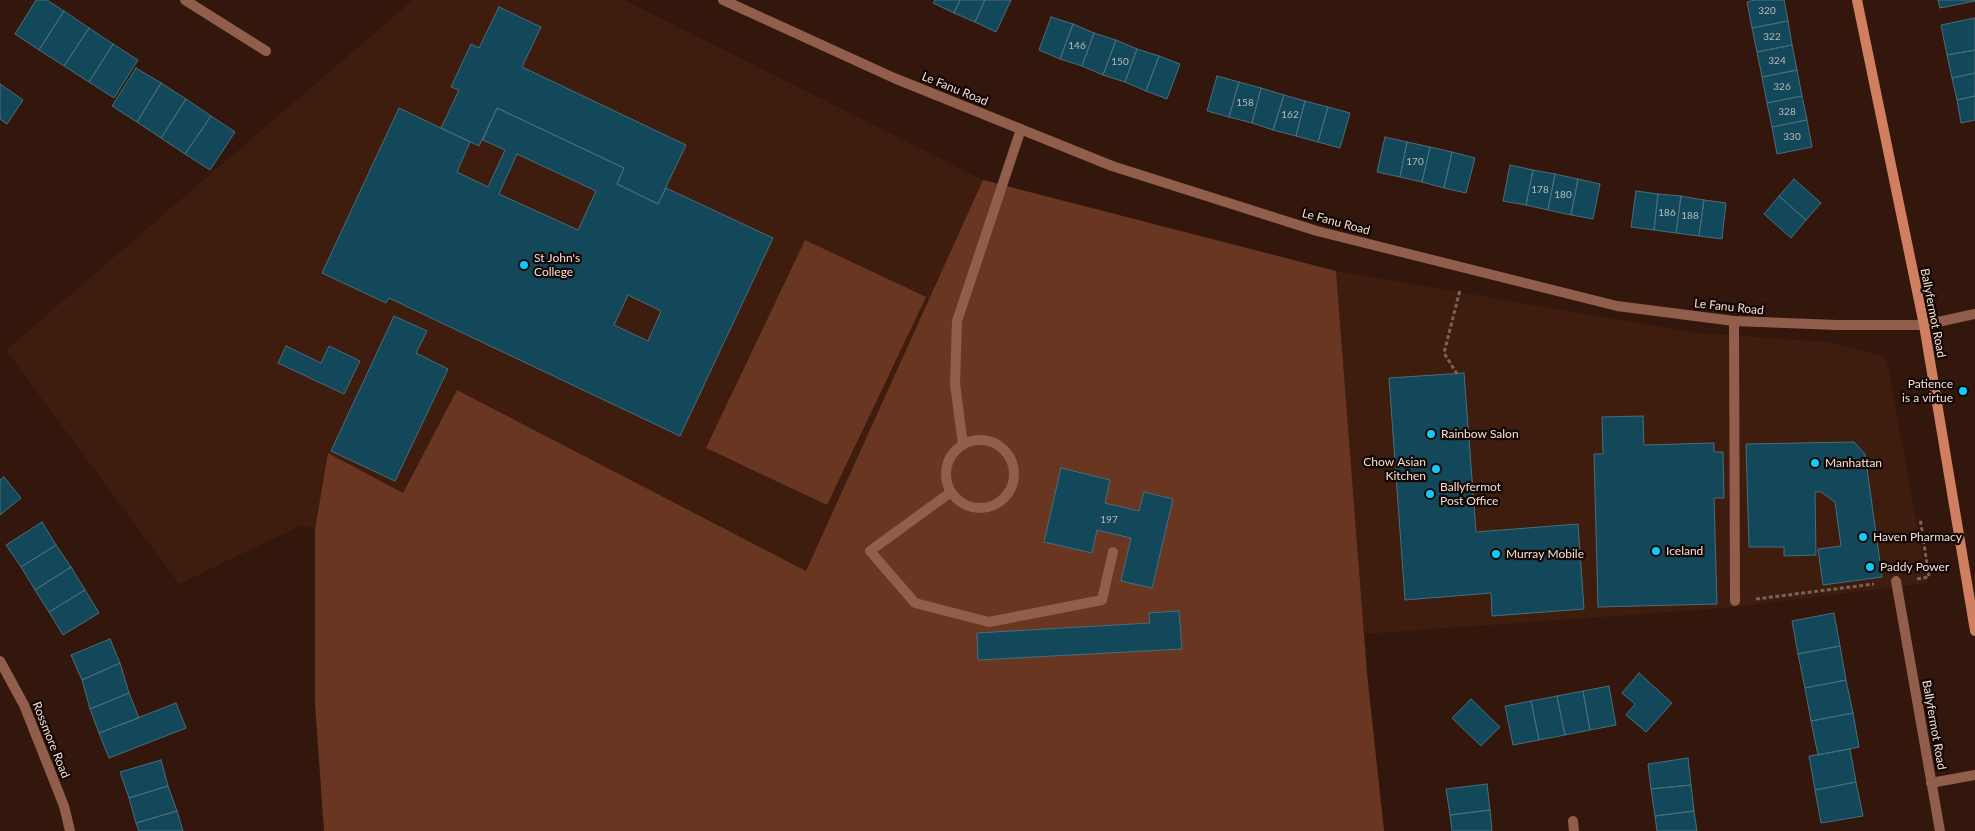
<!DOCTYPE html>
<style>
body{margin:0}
canvas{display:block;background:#33170c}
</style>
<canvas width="1975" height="831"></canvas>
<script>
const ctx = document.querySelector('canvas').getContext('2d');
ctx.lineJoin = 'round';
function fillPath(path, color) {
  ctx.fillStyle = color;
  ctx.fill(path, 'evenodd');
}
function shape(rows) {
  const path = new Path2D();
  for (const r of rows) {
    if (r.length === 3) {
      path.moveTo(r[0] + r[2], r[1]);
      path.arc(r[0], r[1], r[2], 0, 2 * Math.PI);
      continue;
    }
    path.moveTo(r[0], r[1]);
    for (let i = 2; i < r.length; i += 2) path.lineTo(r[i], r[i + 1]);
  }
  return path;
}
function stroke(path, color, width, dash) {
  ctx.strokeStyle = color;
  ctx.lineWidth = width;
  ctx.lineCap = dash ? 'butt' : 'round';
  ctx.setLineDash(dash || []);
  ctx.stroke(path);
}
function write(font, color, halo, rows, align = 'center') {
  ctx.font = font + ' Lato,sans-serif';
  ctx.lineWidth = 4.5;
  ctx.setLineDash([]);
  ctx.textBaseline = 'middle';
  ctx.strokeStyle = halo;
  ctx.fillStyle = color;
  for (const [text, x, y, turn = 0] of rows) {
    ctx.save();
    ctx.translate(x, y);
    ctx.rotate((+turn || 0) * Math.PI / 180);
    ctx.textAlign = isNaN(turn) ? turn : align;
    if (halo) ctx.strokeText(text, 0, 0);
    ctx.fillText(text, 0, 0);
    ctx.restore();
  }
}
const built = shape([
 [413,0,624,0,983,180,806,571,457,390,403,493,328,454,315,529,302,525,179,584,6,350],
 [1336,271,1696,333,1830,342,1886,357,1928,583,1726,608,1364,634]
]);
const green = shape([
 [983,180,1336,271,1367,673,1384,831,324,831,315,704,315,529,328,453,403,493,457,390,806,571],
 [805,240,926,297,827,505,706,448]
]);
const building = shape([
 [36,0,47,0,64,11,39,50,15,34,36,0],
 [935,0,960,0,954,13,933,3,935,0],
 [960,0,985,0,975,22,954,13,960,0],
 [985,0,1011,0,996,32,975,22,985,0],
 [1755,0,1784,0,1788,21,1752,28,1747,2,1755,0],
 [1938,0,1975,0,1975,1,1940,8,1938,0],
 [499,7,541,27,522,67,686,145,658,204,617,184,624,168,497,108,479,146,441,128,459,90,451,87,471,44,479,48,499,7],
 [64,11,89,28,64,66,39,50,64,11],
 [1051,17,1073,24,1060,59,1039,50,1051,17],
 [1975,18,1975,50,1947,55,1941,25,1975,18],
 [1788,21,1792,45,1757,52,1752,28,1788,21],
 [1073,24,1094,33,1082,66,1060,59,1073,24],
 [89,28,113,44,89,82,64,66,89,28],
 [1094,33,1116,40,1103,75,1082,66,1094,33],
 [1116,40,1137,49,1125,82,1103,75,1116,40],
 [113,44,138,60,114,98,89,82,113,44],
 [1792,45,1797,70,1762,77,1757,52,1792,45],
 [1137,49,1159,56,1146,91,1125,82,1137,49],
 [1975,50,1975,73,1952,78,1947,55,1975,50],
 [1159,56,1180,64,1167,99,1146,91,1159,56],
 [136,68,161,83,137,122,112,106,136,68],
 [1797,70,1802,96,1767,103,1762,77,1797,70],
 [1975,73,1975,96,1957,100,1952,78,1975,73],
 [1217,76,1239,82,1229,117,1207,111,1217,76],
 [1239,82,1261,88,1252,123,1229,117,1239,82],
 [161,83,186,99,161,138,137,122,161,83],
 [0,84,23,100,7,124,0,119,0,84],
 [1261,88,1284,95,1273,130,1252,123,1261,88],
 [1284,95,1305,101,1296,136,1273,130,1284,95],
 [1802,96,1807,120,1772,127,1767,103,1802,96],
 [1975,96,1975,120,1961,123,1957,100,1975,96],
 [186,99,211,116,185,154,161,138,186,99],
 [1305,101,1328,107,1318,142,1296,136,1305,101],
 [1328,107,1350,113,1340,148,1318,142,1328,107],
 [399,108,470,142,457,172,488,187,505,150,483,140,497,108,624,168,617,184,658,204,666,188,773,238,680,436,389,298,386,303,322,273,399,108],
 [517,154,596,191,578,230,499,194,517,154],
 [628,295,661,311,648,341,614,325,628,295],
 [211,116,235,132,210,170,185,154,211,116],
 [1807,120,1812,147,1777,154,1772,127,1807,120],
 [1385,137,1407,142,1400,177,1377,172,1385,137],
 [1407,142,1430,147,1422,182,1400,177,1407,142],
 [1430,147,1452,152,1444,188,1422,182,1430,147],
 [1452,152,1475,158,1466,193,1444,188,1452,152],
 [1510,165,1533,170,1526,205,1503,201,1510,165],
 [1533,170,1555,174,1548,210,1526,205,1533,170],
 [1555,174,1578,179,1571,215,1548,210,1555,174],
 [1578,179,1600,184,1593,219,1571,215,1578,179],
 [1794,179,1821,203,1806,220,1779,196,1794,179],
 [1636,191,1658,194,1654,230,1631,227,1636,191],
 [1658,194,1681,196,1676,233,1654,230,1658,194],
 [1681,196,1704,200,1699,236,1676,233,1681,196],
 [1779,196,1806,220,1791,238,1764,214,1779,196],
 [1704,200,1726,203,1722,239,1699,236,1704,200],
 [394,316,427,331,416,353,448,369,395,481,331,451,394,316],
 [286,346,321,363,329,346,360,361,344,394,278,363,286,346],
 [1464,373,1476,532,1578,524,1584,609,1492,616,1491,593,1405,600,1389,378,1464,373],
 [1643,416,1644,445,1714,443,1714,452,1723,452,1724,498,1714,498,1717,604,1598,607,1594,454,1603,454,1602,417,1643,416],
 [1854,442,1865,454,1882,577,1823,585,1818,549,1841,546,1835,502,1821,492,1815,492,1816,555,1784,556,1784,547,1749,547,1746,444,1854,442],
 [1061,468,1110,480,1105,503,1139,511,1144,492,1173,499,1152,588,1121,581,1131,538,1097,530,1092,553,1044,542,1061,468],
 [4,477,21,498,0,515,0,480,4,477],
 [42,522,56,545,21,567,6,545,42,522],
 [56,545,71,567,35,590,21,567,56,545],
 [71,567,85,590,49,612,35,590,71,567],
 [85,590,99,613,63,635,49,612,85,590],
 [1179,611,1182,649,978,660,977,633,1150,623,1149,613,1179,611],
 [1834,613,1840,646,1798,654,1792,621,1834,613],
 [110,639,120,663,82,680,71,655,110,639],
 [1840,646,1846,680,1805,688,1798,654,1840,646],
 [120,663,129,693,90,709,82,680,120,663],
 [1639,673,1672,703,1646,732,1626,715,1635,704,1622,693,1639,673],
 [1846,680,1853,713,1811,721,1805,688,1846,680],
 [1609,686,1616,725,1590,730,1583,691,1609,686],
 [1583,691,1590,730,1565,735,1557,696,1583,691],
 [129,693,139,718,99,733,90,709,129,693],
 [1557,696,1565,735,1539,740,1531,701,1557,696],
 [1471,699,1500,727,1481,746,1452,718,1471,699],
 [1531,701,1539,740,1513,745,1505,706,1531,701],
 [176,703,186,728,109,758,99,733,176,703],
 [1853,713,1859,747,1818,755,1811,721,1853,713],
 [1850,749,1856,782,1815,790,1809,756,1850,749],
 [1688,758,1691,785,1651,789,1648,764,1688,758],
 [161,760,168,786,129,798,120,772,161,760],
 [1856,782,1863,816,1821,823,1815,790,1856,782],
 [1487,784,1490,810,1450,815,1446,789,1487,784],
 [1691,785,1694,811,1655,816,1651,789,1691,785],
 [168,786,177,811,136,823,129,798,168,786],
 [1490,810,1492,831,1452,831,1450,815,1490,810],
 [177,811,183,831,139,831,136,823,177,811],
 [1694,811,1697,831,1657,831,1655,816,1694,811]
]);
const path = shape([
 [1457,374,1444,353,1460,290],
 [1917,579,1929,577,1920,518],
 [1756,599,1874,584]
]);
const service = shape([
 [1734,321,1735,601],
 [980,474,34],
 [963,445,955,384,957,321,1021,129],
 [951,492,870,551,915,603,989,622,1102,600,1113,552]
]);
const minor = shape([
 [185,0,266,51],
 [1896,581,1940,831],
 [0,661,24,705,64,806,70,831],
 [1931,783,1975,775],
 [1573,821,1574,831]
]);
const tertiary = shape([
 [723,0,894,78,1112,166,1317,231,1617,306,1734,321,1837,325,1924,325,1975,314]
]);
const secondary = shape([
 [1857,0,1924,325,1975,631]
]);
const markers = [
 [524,265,5,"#11cafa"],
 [1963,391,5,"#11cafa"],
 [1431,434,5,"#11cafa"],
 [1815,463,5,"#11cafa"],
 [1436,469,5,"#11cafa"],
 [1430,494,5,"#11cafa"],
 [1863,537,5,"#11cafa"],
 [1656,551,5,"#11cafa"],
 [1496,554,5,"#11cafa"],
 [1870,567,5,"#11cafa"]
];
const numberNames = [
 ["320",1767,11],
 ["322",1772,37],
 ["146",1077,46],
 ["324",1777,61],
 ["150",1120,62],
 ["326",1782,87],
 ["158",1245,103],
 ["328",1787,112],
 ["162",1290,115],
 ["330",1792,137],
 ["170",1415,162],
 ["178",1540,190],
 ["180",1563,195],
 ["186",1667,213],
 ["188",1690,216],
 ["197",1109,520]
];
const streetNames = [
 ["Le Fanu Road",955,89,22],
 ["Le Fanu Road",1336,222,15],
 ["Le Fanu Road",1729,307,6],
 ["Ballyfermot Road",1933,313,79],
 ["Ballyfermot Road",1934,725,80],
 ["Rossmore Road",51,740,68]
];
const poiNames = [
 ["St John's",534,258],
 ["College",534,272],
 ["Patience",1953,384,"right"],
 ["is a virtue",1953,398,"right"],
 ["Rainbow Salon",1441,434],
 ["Chow Asian",1426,462,"right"],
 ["Kitchen",1426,476,"right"],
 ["Manhattan",1825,463],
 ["Ballyfermot",1440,487],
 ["Post Office",1440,501],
 ["Haven Pharmacy",1873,537],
 ["Iceland",1666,551],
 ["Murray Mobile",1506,554],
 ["Paddy Power",1880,567]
];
fillPath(built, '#3e1c0e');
fillPath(green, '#693621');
fillPath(building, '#124859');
stroke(building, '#486e7d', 1);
stroke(path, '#7b6258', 3, [4, 2.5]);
stroke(service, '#905e4a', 10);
stroke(minor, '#905e4a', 10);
stroke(tertiary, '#905e4a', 10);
stroke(secondary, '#d08060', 10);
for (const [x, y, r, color] of markers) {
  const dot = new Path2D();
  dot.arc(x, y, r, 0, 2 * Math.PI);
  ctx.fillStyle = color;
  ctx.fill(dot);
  stroke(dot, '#120703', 2);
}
write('10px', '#bbb9b8', null, numberNames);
write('12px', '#f3dfd7', '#120703', streetNames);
write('12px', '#f3dfd7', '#120703', poiNames, 'left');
</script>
